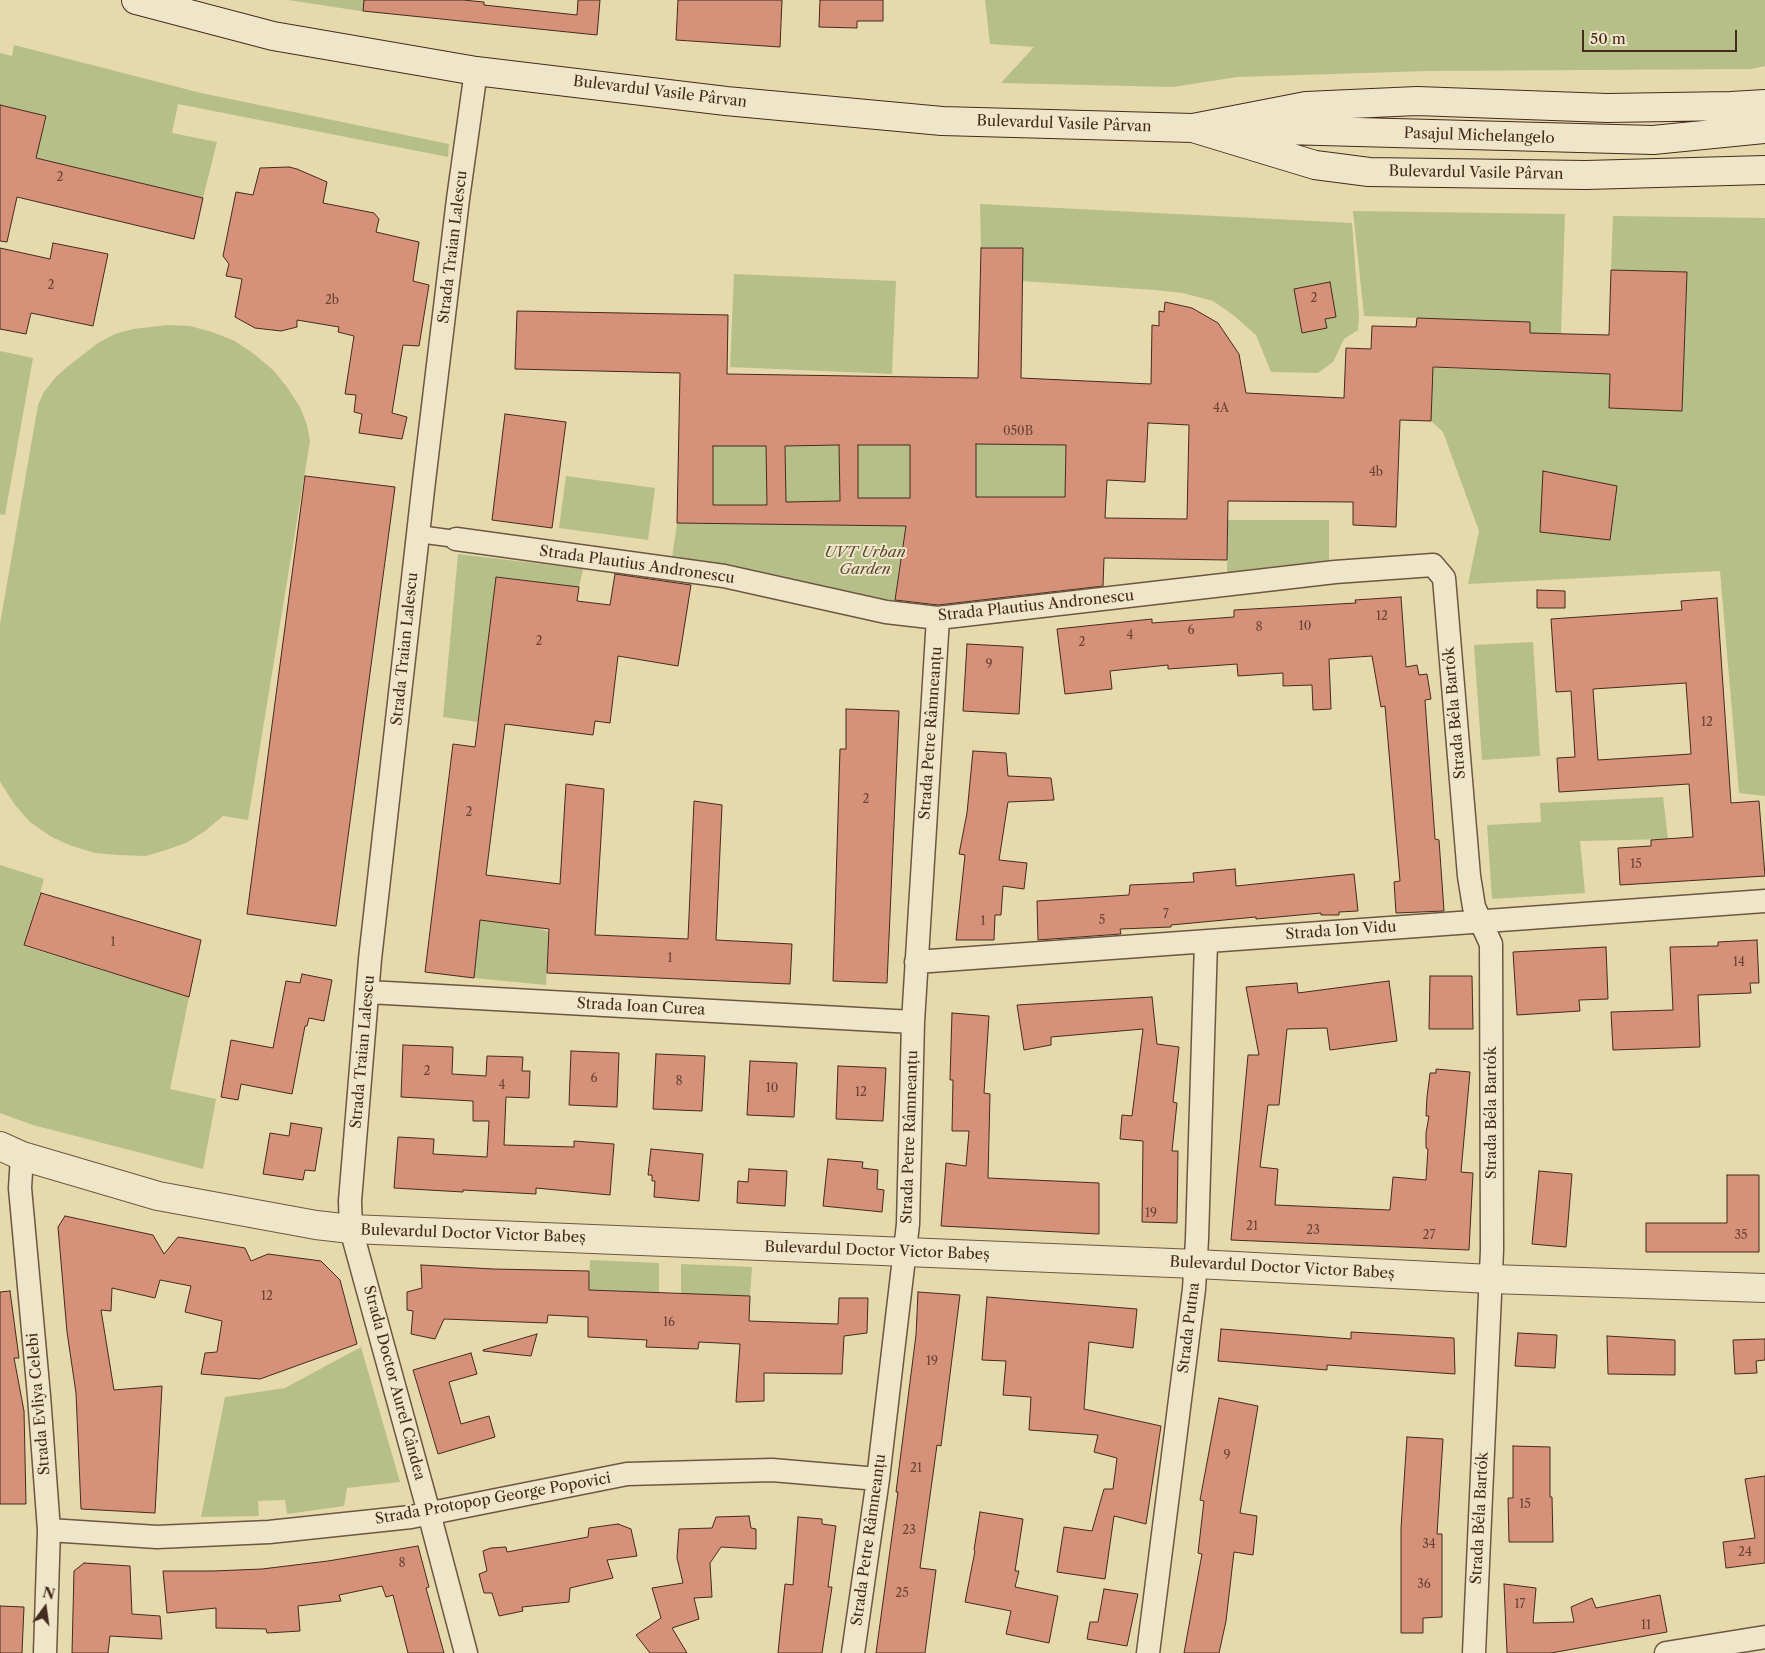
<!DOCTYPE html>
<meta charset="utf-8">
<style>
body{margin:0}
#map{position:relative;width:1765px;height:1653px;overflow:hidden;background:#e6d9ac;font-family:"Libre Caslon Text",serif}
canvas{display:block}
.north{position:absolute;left:20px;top:1583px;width:50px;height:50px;-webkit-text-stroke:4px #efe6c9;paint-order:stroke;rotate:14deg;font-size:14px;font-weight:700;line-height:20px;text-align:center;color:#452a1e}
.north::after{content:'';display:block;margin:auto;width:18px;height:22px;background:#452a1e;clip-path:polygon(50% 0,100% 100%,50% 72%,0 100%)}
.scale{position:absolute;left:1582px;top:30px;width:155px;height:22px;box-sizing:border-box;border:2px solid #452a1e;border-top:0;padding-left:6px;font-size:15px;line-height:18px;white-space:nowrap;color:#452a1e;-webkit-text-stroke:4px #efe6c9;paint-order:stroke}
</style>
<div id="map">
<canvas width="1765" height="1653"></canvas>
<div class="north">N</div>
<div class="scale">50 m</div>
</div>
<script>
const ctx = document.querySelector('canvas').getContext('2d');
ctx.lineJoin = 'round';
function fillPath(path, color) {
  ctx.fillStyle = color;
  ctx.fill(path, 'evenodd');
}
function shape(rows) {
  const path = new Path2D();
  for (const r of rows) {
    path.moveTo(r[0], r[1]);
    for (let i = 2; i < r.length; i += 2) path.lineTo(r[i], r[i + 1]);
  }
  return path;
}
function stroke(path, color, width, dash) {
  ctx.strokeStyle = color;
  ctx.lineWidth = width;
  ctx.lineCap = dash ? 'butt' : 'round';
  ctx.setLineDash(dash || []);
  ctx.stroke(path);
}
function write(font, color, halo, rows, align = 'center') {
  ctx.font = font + ' "Libre Caslon Text",serif';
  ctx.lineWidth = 4;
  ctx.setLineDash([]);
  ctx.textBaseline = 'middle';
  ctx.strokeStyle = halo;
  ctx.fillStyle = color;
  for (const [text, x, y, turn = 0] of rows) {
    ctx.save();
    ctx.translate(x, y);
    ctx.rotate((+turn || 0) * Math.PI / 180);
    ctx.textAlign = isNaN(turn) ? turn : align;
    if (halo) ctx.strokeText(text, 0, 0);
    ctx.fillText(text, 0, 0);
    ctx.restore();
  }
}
const green = shape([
 [288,0,369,0,367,12],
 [985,0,1765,0,1765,66,1751,69,1428,71,1237,77,1173,87,1001,83,1034,47,990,44],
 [14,45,201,93,449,144,448,157,178,104,172,133,217,142,203,198,36,158,46,116,0,105,0,53,12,56],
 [980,204,1352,223,1359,316,1358,330,1344,339,1333,362,1318,373,1271,372,1256,335,1232,314,1213,301,1183,293,1155,290,1022,281,1023,248,981,248],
 [1353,211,1565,214,1561,334,1530,333,1530,322,1364,316],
 [1613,216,1765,218,1765,796,1739,793,1720,571,1468,584,1479,531,1443,432,1431,421,1432,386,1408,385,1408,367,1610,374,1609,408,1682,411,1687,272,1611,270],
 [734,274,896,281,892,374,730,367],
 [168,325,190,326,212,332,235,341,254,354,273,370,287,387,300,407,307,425,310,441,248,820,223,816,205,831,186,843,166,850,146,856,118,855,95,853,69,845,50,836,30,822,15,805,2,785,0,781,0,624,38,405,44,392,55,378,67,367,98,343,115,334,133,329],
 [0,351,33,358,5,515,0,514],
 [976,443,1066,445,1065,497,976,497],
 [839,445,840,501,786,502,785,446],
 [858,445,910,445,910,498,858,498],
 [713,446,766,446,767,505,713,505],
 [566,476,655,488,648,540,559,528],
 [1228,520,1329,520,1329,563,1227,576],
 [677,523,906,526,894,604,745,569,672,558],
 [458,554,583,569,579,587,496,577,478,722,443,717],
 [1533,642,1540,756,1482,760,1474,645],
 [1663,797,1668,839,1580,841,1585,893,1492,899,1487,825,1541,822,1540,803],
 [0,865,44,879,24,946,189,997,170,1089,216,1099,203,1169,33,1125,0,1113],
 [480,920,536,927,549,932,546,985,474,978],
 [590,1260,659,1263,659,1293,589,1290],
 [681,1264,752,1267,750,1296,681,1294],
 [361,1347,400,1482,347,1488,344,1506,287,1514,285,1500,258,1501,259,1516,201,1517,225,1397,285,1388]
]);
const building = shape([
 [364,0,463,0,484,2,484,5,577,15,578,0,600,0,597,35,363,11,364,0],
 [678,0,782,0,780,47,676,40,678,0],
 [820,0,883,0,883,21,857,21,857,28,819,27,820,0],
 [0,105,46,116,36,158,203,198,194,239,17,197,7,242,0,241,0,105],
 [289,167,297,169,327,182,323,203,374,213,379,219,376,232,419,242,413,281,429,285,419,346,403,345,392,413,407,417,402,439,359,433,362,414,354,412,356,395,345,394,354,336,338,332,339,327,297,320,297,327,281,331,255,328,235,317,242,279,226,276,229,264,223,256,236,192,253,195,260,168,289,167],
 [53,243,108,254,93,326,31,313,26,334,0,329,0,248,50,259,53,243],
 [981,248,1023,248,1021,378,1151,384,1152,325,1159,326,1159,311,1164,312,1165,302,1192,308,1218,323,1239,354,1246,393,1344,398,1346,348,1371,349,1372,326,1416,327,1417,318,1530,322,1530,333,1609,335,1611,270,1687,272,1682,411,1609,408,1610,374,1433,367,1431,421,1400,420,1396,527,1353,525,1353,502,1228,501,1227,560,1104,558,1103,586,938,605,895,600,906,526,677,523,680,373,515,369,517,311,728,315,727,374,978,378,981,248],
 [1148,423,1189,425,1187,519,1105,518,1107,480,1145,482,1148,423],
 [976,444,1066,445,1065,497,976,497,976,444],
 [839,445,840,501,786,502,785,446,839,445],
 [858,445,910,445,910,498,858,498,858,445],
 [713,446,766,446,767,505,713,505,713,446],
 [1330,282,1336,317,1325,319,1327,328,1302,333,1294,289,1330,282],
 [505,414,566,422,552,528,492,520,505,414],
 [1543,471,1617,486,1610,540,1540,532,1543,471],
 [305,476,395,487,336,926,247,914,305,476],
 [615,574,691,585,678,666,618,656,610,723,595,721,593,735,505,724,486,875,560,884,566,784,604,789,595,935,688,939,694,801,722,805,716,940,792,944,790,984,547,973,549,929,480,920,474,978,425,972,453,744,475,747,496,577,579,587,577,601,610,605,615,574],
 [1537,590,1565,591,1565,608,1537,608,1537,590],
 [1401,597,1406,667,1417,665,1419,675,1427,674,1431,699,1425,700,1435,839,1439,840,1444,911,1396,913,1394,882,1400,881,1385,706,1381,707,1372,656,1329,659,1331,709,1313,710,1312,685,1283,686,1283,673,1238,676,1237,664,1168,669,1168,665,1110,671,1112,689,1065,694,1057,629,1152,619,1152,623,1234,617,1234,610,1356,603,1355,600,1401,597],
 [1717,598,1731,803,1759,801,1765,876,1620,885,1618,848,1651,846,1651,840,1693,837,1689,784,1559,792,1557,758,1575,757,1571,691,1556,692,1551,619,1682,610,1681,601,1717,598],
 [1686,683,1691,754,1598,760,1593,689,1686,683],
 [967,644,1023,647,1019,714,963,711,967,644],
 [846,709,899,711,887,983,833,981,840,749,846,749,846,709],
 [973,751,1006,753,1008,776,1051,778,1054,800,1008,802,999,860,1027,863,1024,889,1003,886,1001,915,995,915,994,940,956,940,965,855,959,854,967,813,973,751],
 [1235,869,1236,886,1354,874,1358,911,1339,912,1339,915,1321,915,1321,913,1256,919,1256,917,1171,925,1171,927,1120,929,1121,934,1038,940,1037,901,1129,895,1130,885,1194,882,1193,873,1235,869],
 [41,893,201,940,189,997,24,945,41,893],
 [1757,940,1759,983,1750,983,1751,993,1698,995,1700,1047,1613,1050,1611,1012,1673,1010,1670,947,1718,946,1718,942,1757,940],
 [1606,947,1608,999,1579,1000,1580,1011,1517,1015,1513,952,1606,947],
 [302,974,332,980,324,1021,309,1018,307,1026,305,1026,292,1094,241,1084,238,1100,221,1097,231,1040,273,1048,286,981,300,983,302,974],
 [1430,976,1472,976,1473,1029,1429,1029,1430,976],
 [1389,981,1397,1041,1330,1050,1327,1028,1287,1029,1279,1105,1268,1105,1260,1167,1278,1169,1275,1205,1390,1210,1393,1177,1426,1180,1428,1149,1426,1148,1426,1133,1429,1116,1426,1116,1427,1097,1430,1073,1436,1073,1436,1069,1470,1072,1461,1172,1473,1173,1469,1250,1231,1240,1248,1055,1259,1055,1246,987,1297,983,1298,993,1389,981],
 [1152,997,1157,1044,1179,1047,1173,1102,1177,1103,1172,1151,1178,1151,1177,1223,1142,1222,1143,1141,1120,1139,1122,1115,1132,1116,1143,1029,1051,1037,1051,1045,1024,1050,1017,1005,1152,997],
 [952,1013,989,1016,984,1093,990,1094,988,1178,1099,1183,1099,1234,941,1226,946,1163,966,1166,969,1131,952,1131,953,1080,950,1080,952,1013],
 [403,1045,453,1047,452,1074,486,1076,487,1056,523,1057,522,1071,530,1071,529,1098,506,1097,504,1145,574,1147,574,1141,614,1144,610,1195,536,1188,536,1194,463,1190,463,1192,394,1188,398,1137,434,1139,433,1154,487,1157,489,1121,473,1121,473,1101,401,1097,403,1045],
 [571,1051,619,1053,617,1107,569,1105,571,1051],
 [656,1054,705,1056,702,1111,653,1109,656,1054],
 [750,1061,797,1063,794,1117,747,1115,750,1061],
 [838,1066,886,1068,883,1121,836,1119,838,1066],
 [291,1123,322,1128,315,1171,305,1170,303,1180,263,1174,270,1133,289,1136,291,1123],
 [651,1149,703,1154,699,1201,654,1197,655,1181,652,1181,652,1175,648,1175,651,1149],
 [828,1159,863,1162,862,1168,878,1170,877,1189,884,1190,882,1212,823,1206,828,1159],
 [749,1169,787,1171,785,1206,737,1203,738,1181,748,1182,749,1169],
 [1539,1171,1572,1174,1566,1247,1532,1244,1539,1171],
 [1727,1175,1759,1175,1759,1252,1646,1252,1646,1223,1727,1223,1727,1175],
 [65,1216,153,1235,164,1254,178,1237,245,1248,251,1261,268,1254,321,1261,340,1280,357,1344,260,1379,201,1374,205,1353,217,1352,222,1321,185,1312,191,1286,160,1280,155,1298,112,1288,111,1311,101,1310,114,1390,162,1386,155,1513,81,1509,76,1393,67,1332,58,1227,65,1216],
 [421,1265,493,1269,589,1271,589,1290,750,1296,749,1321,838,1324,839,1298,868,1298,867,1333,844,1336,842,1374,764,1373,764,1401,736,1402,740,1344,699,1342,698,1349,646,1347,647,1340,588,1337,588,1317,548,1315,547,1323,444,1319,435,1339,411,1334,413,1311,407,1310,407,1292,422,1288,421,1265],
 [10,1291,19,1358,14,1358,24,1411,26,1504,0,1504,0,1292,10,1291],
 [918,1292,960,1295,941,1446,937,1445,920,1568,936,1570,925,1653,876,1653,898,1492,896,1492,916,1335,918,1292],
 [987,1297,1137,1309,1133,1348,1089,1342,1084,1409,1161,1426,1146,1524,1114,1516,1105,1579,1057,1572,1064,1527,1092,1531,1104,1489,1113,1489,1117,1458,1094,1452,1098,1435,1029,1430,1031,1397,1003,1395,1006,1361,982,1360,987,1297],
 [1221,1329,1351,1339,1351,1332,1454,1338,1455,1374,1327,1365,1327,1370,1218,1361,1221,1329],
 [1518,1333,1557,1335,1555,1368,1515,1366,1518,1333],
 [537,1334,531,1356,483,1351,483,1350,537,1334],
 [1607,1336,1675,1340,1675,1375,1608,1374,1607,1336],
 [1765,1339,1765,1360,1756,1361,1757,1373,1735,1374,1733,1340,1765,1339],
 [471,1353,477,1374,449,1382,461,1424,489,1416,495,1437,438,1454,413,1370,471,1353],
 [1219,1398,1258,1406,1240,1513,1257,1516,1253,1555,1234,1552,1226,1621,1219,1653,1184,1653,1202,1554,1198,1553,1204,1501,1200,1500,1219,1398],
 [1407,1437,1443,1439,1437,1534,1442,1534,1442,1617,1423,1618,1423,1633,1401,1633,1401,1528,1407,1437],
 [1513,1446,1550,1447,1550,1497,1552,1497,1553,1542,1509,1542,1508,1498,1513,1498,1513,1446],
 [1765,1476,1765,1563,1726,1568,1723,1542,1755,1538,1745,1479,1765,1476],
 [980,1512,1023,1519,1015,1571,1019,1571,1015,1587,1058,1596,1049,1643,1006,1634,1011,1611,965,1602,975,1551,974,1550,980,1512],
 [749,1516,751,1528,756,1529,756,1549,721,1547,710,1563,712,1597,694,1598,699,1619,672,1628,687,1653,650,1653,636,1635,661,1618,652,1588,683,1583,677,1558,679,1529,712,1528,716,1517,749,1516],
 [798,1517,822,1519,822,1524,836,1526,828,1587,832,1587,822,1653,778,1653,785,1584,793,1585,798,1517],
 [618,1524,631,1529,637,1556,607,1560,613,1578,570,1588,569,1602,522,1607,523,1611,499,1616,492,1593,484,1593,479,1574,487,1571,483,1551,491,1548,506,1547,507,1552,588,1537,589,1528,618,1524],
 [418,1546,429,1587,426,1588,444,1653,408,1653,393,1595,386,1597,382,1586,339,1595,341,1601,298,1606,300,1631,267,1633,266,1629,216,1628,216,1608,167,1613,163,1571,213,1571,262,1569,328,1561,418,1546],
 [84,1563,130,1566,132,1614,160,1616,162,1639,110,1636,108,1653,72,1653,74,1571,84,1563],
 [1504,1584,1536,1588,1533,1623,1574,1622,1571,1607,1592,1598,1596,1608,1660,1595,1667,1632,1551,1653,1507,1653,1504,1584],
 [1104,1589,1138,1594,1127,1646,1087,1639,1090,1622,1098,1622,1104,1589],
 [0,1606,24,1607,22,1653,0,1653,0,1606]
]);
const pedestrian = shape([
 [418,534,456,539]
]);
const minor = shape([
 [456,539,724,576,886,612,938,618,1335,572,1433,565,1444,578,1469,876,1474,907,1491,944,1492,1250,1474,1653],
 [916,962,1765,901],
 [368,992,913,1022],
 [22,1156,20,1188,39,1396,49,1530,45,1653],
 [49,1530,157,1537,269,1532,411,1517,627,1474,772,1470,878,1479],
 [466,1653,429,1513,351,1229,350,1201,370,959,424,481,458,199,476,71],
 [853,1653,878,1479,908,1224,913,1022,938,618],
 [1148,1653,1194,1289,1197,1239,1206,942],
 [1666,1653,1765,1637]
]);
const tertiary = shape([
 [0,1146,22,1156,158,1196,316,1225,351,1229,1196,1264,1491,1279,1765,1288]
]);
const secondary = shape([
 [136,0,273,36,476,71,726,101,942,121,1193,128,1306,106,1417,101,1607,108,1731,106,1765,104],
 [1196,129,1315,165,1369,172,1586,175,1765,170],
 [1247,129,1653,140,1765,129]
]);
const numberNames = [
 ["2",60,178],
 ["2",51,286],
 ["2",1314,299],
 ["2b",332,301],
 ["4A",1221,409],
 ["050B",1018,432],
 ["4b",1376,473],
 ["12",1382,617],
 ["10",1305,627],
 ["8",1259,628],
 ["6",1191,631],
 ["4",1130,636],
 ["2",539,642],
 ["2",1082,643],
 ["9",989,665],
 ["12",1707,723],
 ["2",866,800],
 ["2",469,813],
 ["15",1636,865],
 ["7",1166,915],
 ["5",1102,921],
 ["1",983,922],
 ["1",113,943],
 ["1",670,959],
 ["14",1739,963],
 ["2",427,1072],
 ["6",594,1079],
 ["8",679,1082],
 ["4",502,1086],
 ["10",772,1089],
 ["12",861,1093],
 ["19",1151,1214],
 ["21",1252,1227],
 ["23",1313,1231],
 ["27",1429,1236],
 ["35",1741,1236],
 ["12",267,1297],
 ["16",669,1323],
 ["19",932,1362],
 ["9",1227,1456],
 ["21",916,1469],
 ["15",1525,1505],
 ["23",909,1531],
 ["34",1429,1545],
 ["24",1745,1553],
 ["8",402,1564],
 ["36",1424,1585],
 ["25",902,1594],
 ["17",1520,1605],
 ["11",1646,1626]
];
const streetNames = [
 ["Bulevardul Vasile Pârvan",660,92,7],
 ["Bulevardul Vasile Pârvan",1064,124,2],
 ["Pasajul Michelangelo",1479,136,2],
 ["Bulevardul Vasile Pârvan",1476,173,1],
 ["Strada Traian Lalescu",453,247,-83],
 ["Strada Plautius Andronescu",637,565,8],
 ["Strada Plautius Andronescu",1036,606,-6],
 ["Strada Traian Lalescu",405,649,-84],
 ["Strada Béla Bartók",1455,713,-95],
 ["Strada Petre Râmneanțu",931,733,-86],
 ["Strada Ion Vidu",1341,931,-4],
 ["Strada Ioan Curea",641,1007,3],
 ["Strada Traian Lalescu",363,1052,-85],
 ["Strada Béla Bartók",1492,1113,-90],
 ["Strada Petre Râmneanțu",910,1137,-88],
 ["Bulevardul Doctor Victor Babeș",473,1234,2],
 ["Bulevardul Doctor Victor Babeș",877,1251,2],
 ["Bulevardul Doctor Victor Babeș",1282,1268,3],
 ["Strada Putna",1189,1328,-83],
 ["Strada Doctor Aurel Cândea",394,1383,75],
 ["Strada Evliya Celebi",39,1404,-95],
 ["Strada Protopop George Popovici",493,1499,-10],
 ["Strada Béla Bartók",1480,1518,-87],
 ["Strada Petre Râmneanțu",869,1540,-82]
];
const parkNames = [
 ["UVT Urban",865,553],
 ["Garden",865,570]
];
fillPath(green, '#b6bf88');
fillPath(building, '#d69179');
stroke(building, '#452a1e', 1);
stroke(pedestrian, '#6d5642', 19);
stroke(minor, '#6d5642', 25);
stroke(tertiary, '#6d5642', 30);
stroke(secondary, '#452a1e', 30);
stroke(pedestrian, '#efe6c9', 16);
stroke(minor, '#efe6c9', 22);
stroke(tertiary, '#efe6c9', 28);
stroke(secondary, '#efe6c9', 28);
write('12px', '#694435', null, numberNames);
write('15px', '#452a1e', '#efe6c9', streetNames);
write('italic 15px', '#5c4833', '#efe6c9', parkNames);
</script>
